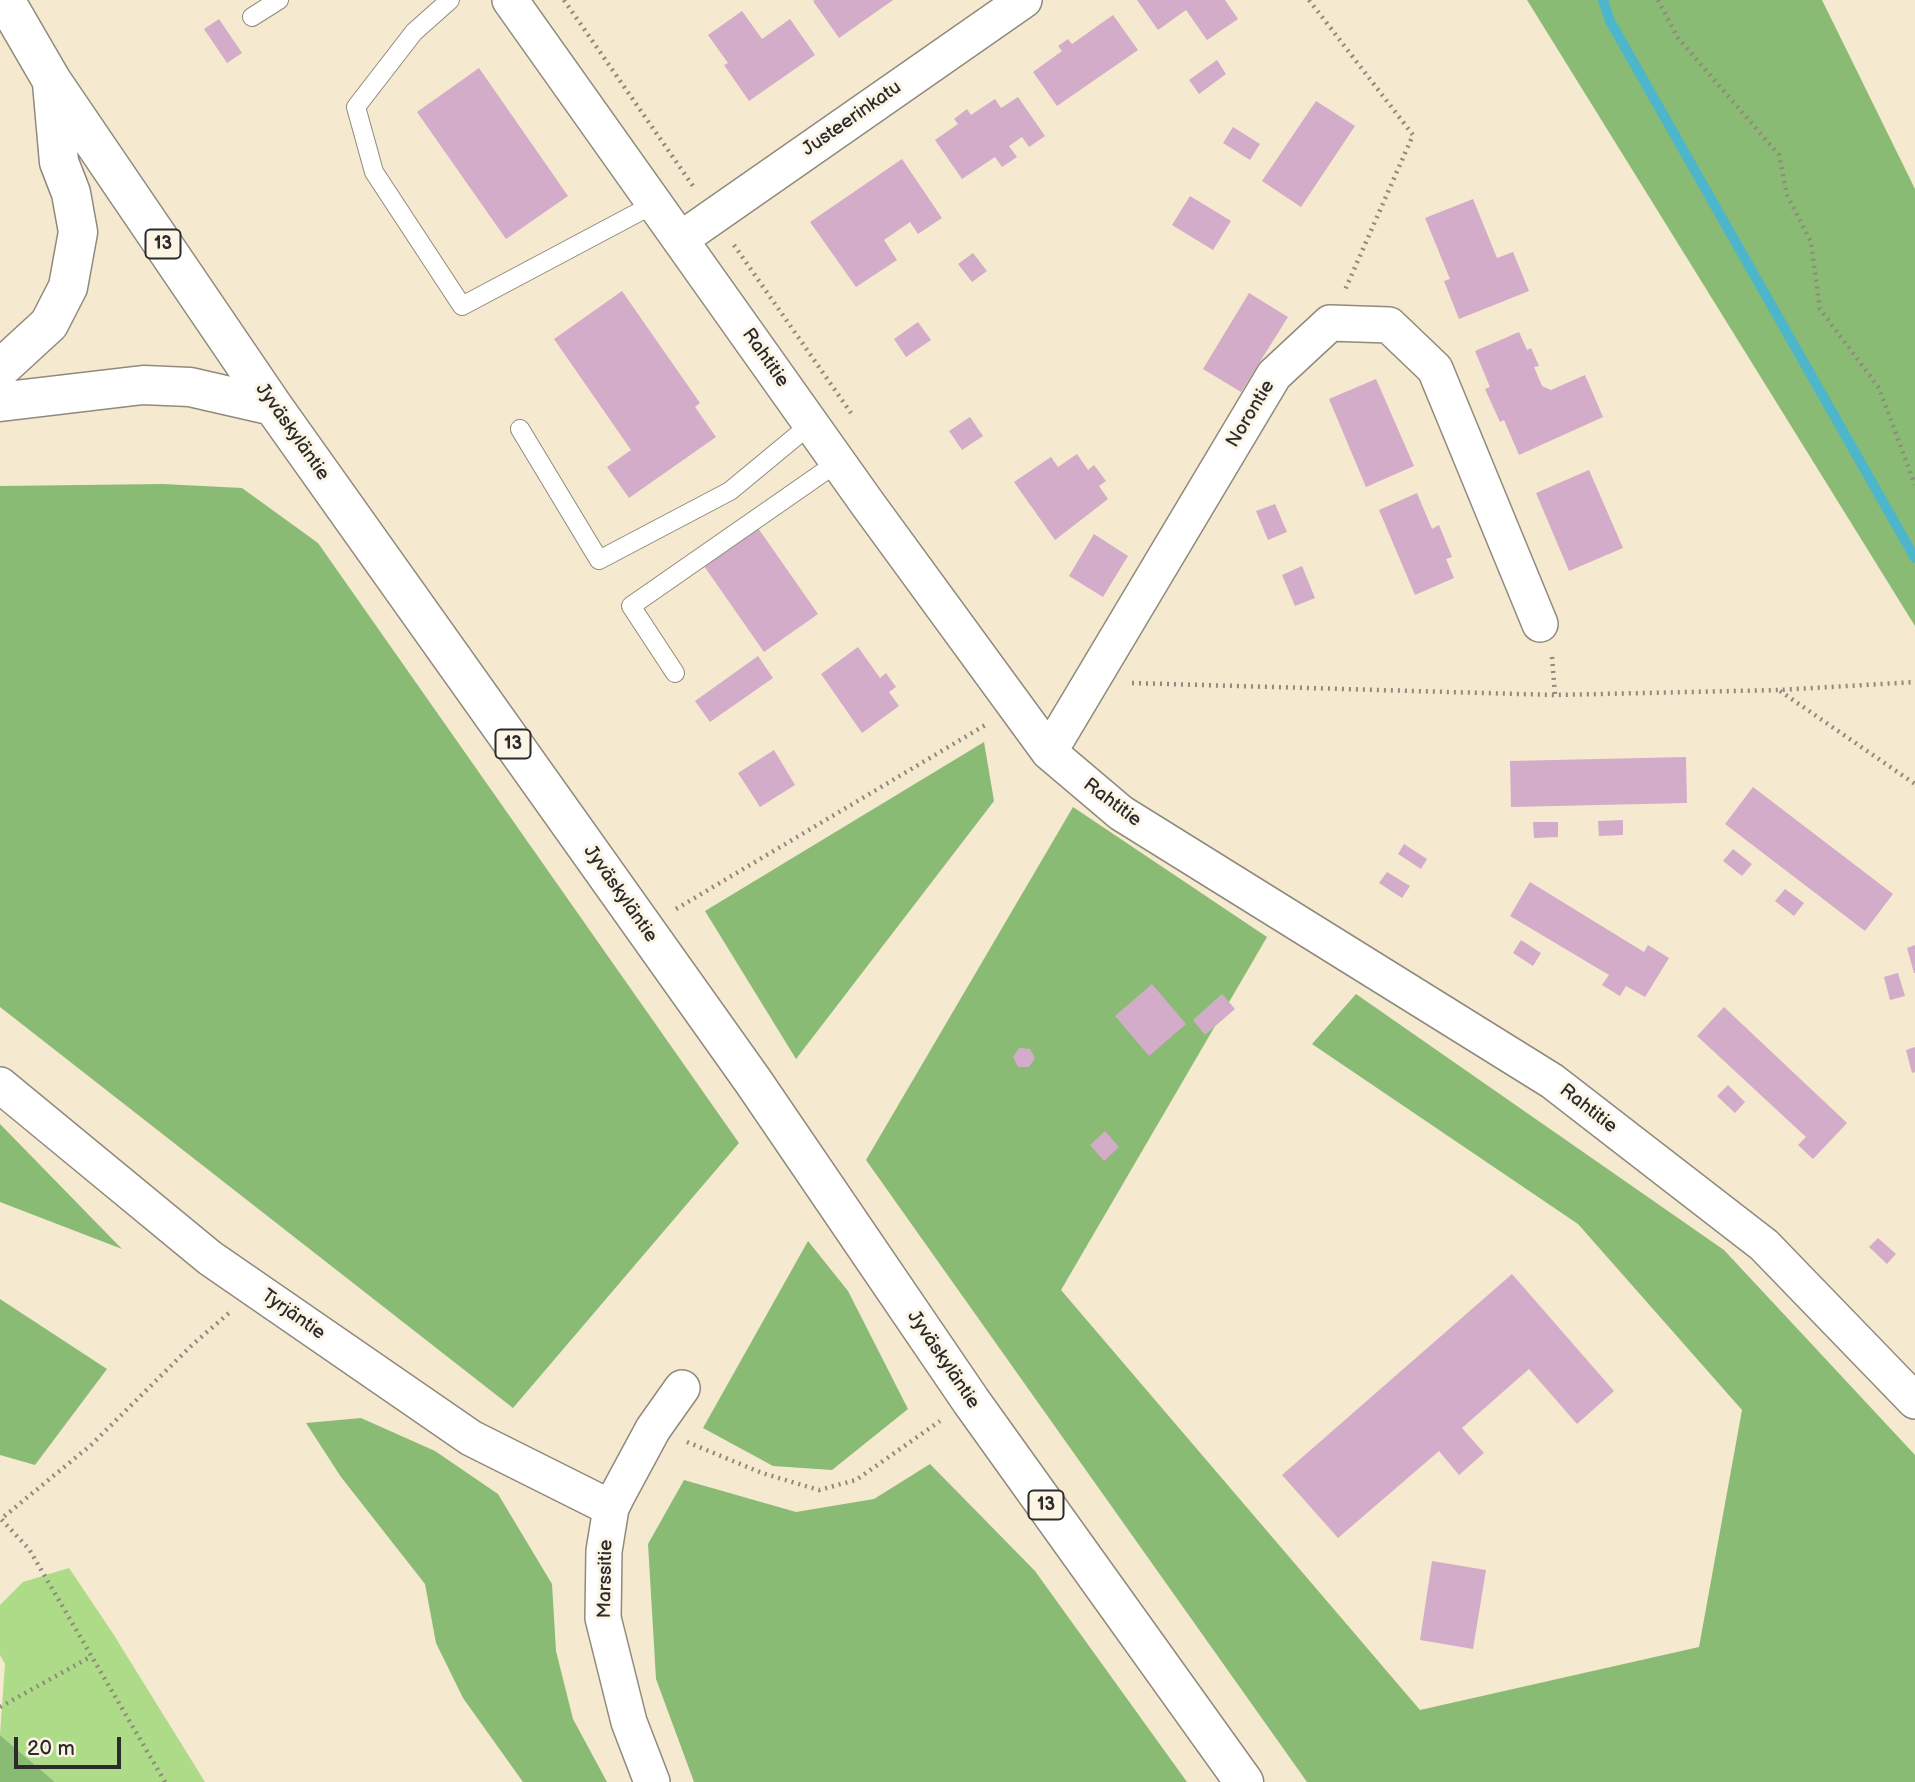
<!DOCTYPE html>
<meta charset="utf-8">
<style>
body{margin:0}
#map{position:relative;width:1915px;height:1782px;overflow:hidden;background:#f5e9cf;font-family:"Balsamiq Sans",sans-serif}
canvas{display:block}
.scale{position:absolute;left:14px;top:1737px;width:107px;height:32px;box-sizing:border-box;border:4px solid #2b2b2b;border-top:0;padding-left:9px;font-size:21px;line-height:24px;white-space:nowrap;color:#2b2b2b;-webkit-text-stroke:5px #fcf5e5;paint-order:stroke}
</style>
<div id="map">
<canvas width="1915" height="1782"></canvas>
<div class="scale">20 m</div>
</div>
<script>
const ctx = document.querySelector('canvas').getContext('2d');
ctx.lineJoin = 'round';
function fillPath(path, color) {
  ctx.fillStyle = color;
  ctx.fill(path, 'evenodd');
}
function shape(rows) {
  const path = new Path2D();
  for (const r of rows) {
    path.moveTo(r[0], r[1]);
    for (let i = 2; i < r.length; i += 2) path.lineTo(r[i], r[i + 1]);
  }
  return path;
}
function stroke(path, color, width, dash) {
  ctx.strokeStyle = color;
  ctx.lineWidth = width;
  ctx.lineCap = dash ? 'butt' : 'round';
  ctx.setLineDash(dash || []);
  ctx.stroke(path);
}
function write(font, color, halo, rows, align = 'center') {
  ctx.font = font + ' "Balsamiq Sans",sans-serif';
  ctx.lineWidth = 6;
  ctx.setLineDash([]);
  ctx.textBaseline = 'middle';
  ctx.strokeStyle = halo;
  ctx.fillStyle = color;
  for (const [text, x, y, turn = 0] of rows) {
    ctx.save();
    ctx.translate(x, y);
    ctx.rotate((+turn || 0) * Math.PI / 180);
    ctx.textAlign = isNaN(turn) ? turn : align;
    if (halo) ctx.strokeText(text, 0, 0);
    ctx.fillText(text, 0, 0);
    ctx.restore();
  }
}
const green = shape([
 [69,1568,112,1632,205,1782,55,1782,0,1735,5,1664,0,1655,0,1605,23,1582]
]);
const forest = shape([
 [1527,0,1822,0,1915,189,1915,626],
 [163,484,242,488,318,543,739,1143,513,1408,0,1007,0,486],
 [984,742,994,801,796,1059,705,911],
 [1073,807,1267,937,1061,1290,1420,1710,1699,1647,1742,1410,1578,1224,1312,1044,1356,994,1724,1250,1915,1455,1915,1782,1307,1782,866,1160],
 [0,1124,122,1249,0,1202],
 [808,1241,848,1291,908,1409,832,1470,773,1466,703,1428],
 [0,1299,107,1369,35,1465,0,1455],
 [361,1418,435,1451,498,1494,552,1584,556,1651,573,1719,607,1782,523,1782,463,1698,436,1643,425,1584,341,1477,306,1423],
 [930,1464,1035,1571,1187,1782,694,1782,656,1679,648,1544,684,1480,796,1512,874,1499],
 [0,1735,55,1782,0,1782]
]);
const stream = shape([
 [1603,0,1610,21,1915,558]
]);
const building = shape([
 [893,0,839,38,813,1,815,0],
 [1137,0,1225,0,1238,19,1207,40,1186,10,1158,30],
 [742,11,762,39,790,19,815,55,749,101,724,65,728,63,708,35],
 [1113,15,1138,50,1057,106,1033,72,1062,51,1058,46,1068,39,1072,44],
 [219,19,242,53,227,63,204,29],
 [1217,60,1226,74,1199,94,1189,80],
 [479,68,568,196,506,239,417,112],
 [1018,97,1045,136,1029,147,1022,137,1009,146,1017,157,1002,167,995,157,962,179,935,140,958,124,954,119,967,109,971,115,995,99,1001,108],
 [1316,101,1355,126,1301,207,1262,181],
 [1233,127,1260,144,1250,160,1223,143],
 [902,159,942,218,918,234,910,222,884,240,897,260,856,287,810,222],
 [1190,196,1231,221,1213,250,1172,225],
 [1473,199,1497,258,1513,252,1529,291,1459,319,1444,281,1450,279,1425,218],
 [973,253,987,271,972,282,958,264],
 [622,291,700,403,695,407,716,437,629,498,607,467,631,450,554,339],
 [1249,293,1288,317,1241,392,1203,369],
 [918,322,931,340,906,357,894,339],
 [1519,332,1527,350,1531,348,1539,366,1534,367,1542,386,1551,390,1585,375,1603,417,1519,455,1504,420,1500,422,1485,389,1490,387,1475,351],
 [1376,379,1414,466,1366,487,1329,399],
 [970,417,983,436,962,450,949,431],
 [1077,454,1088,470,1094,465,1106,481,1099,486,1108,499,1055,540,1014,482,1051,457,1058,467],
 [1589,470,1623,548,1569,571,1536,493],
 [1417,493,1432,529,1439,525,1452,557,1446,559,1454,578,1415,595,1379,510],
 [1275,504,1287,532,1268,540,1256,511],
 [758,528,818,614,764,652,704,566],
 [1094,534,1128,556,1103,597,1069,576],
 [1302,566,1315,598,1295,606,1282,575],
 [858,647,880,678,886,673,896,687,889,692,899,706,862,733,821,674],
 [758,656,773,678,710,722,695,701],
 [774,750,795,785,760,807,738,773],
 [1686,757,1687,803,1511,807,1510,761],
 [1753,787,1893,894,1865,931,1725,824],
 [1623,820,1623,835,1599,836,1598,821],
 [1533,822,1558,822,1558,837,1534,838],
 [1404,844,1427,859,1421,869,1398,854],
 [1733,849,1752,864,1742,876,1723,861],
 [1387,872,1410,886,1402,898,1379,883],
 [1530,882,1644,952,1648,945,1669,958,1645,997,1626,986,1620,996,1602,985,1609,975,1510,916],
 [1785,889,1804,903,1794,916,1775,901],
 [1521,940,1541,953,1533,966,1513,953],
 [1915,945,1915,973,1914,973,1907,948],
 [1898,973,1905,996,1890,1000,1884,977],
 [1152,984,1186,1024,1149,1056,1115,1016],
 [1222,994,1235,1009,1205,1035,1193,1020],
 [1724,1007,1847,1123,1813,1159,1798,1145,1806,1137,1697,1036],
 [1915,1047,1915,1072,1912,1073,1906,1050],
 [1019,1048,1030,1049,1035,1058,1029,1067,1018,1067,1013,1057],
 [1728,1085,1745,1102,1735,1113,1717,1096],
 [1105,1131,1119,1147,1104,1161,1090,1145],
 [1878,1238,1896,1254,1887,1264,1869,1247],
 [1512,1274,1614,1391,1577,1424,1529,1369,1462,1428,1484,1453,1459,1475,1439,1451,1338,1538,1282,1475],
 [1432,1561,1486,1570,1473,1649,1420,1640]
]);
const path = shape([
 [564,0,695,189],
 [1309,0,1413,135,1345,290],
 [1658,0,1678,38,1779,155,1787,195,1811,242,1820,309,1879,388,1915,485],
 [734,245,851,413],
 [1552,657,1555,695],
 [1132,683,1555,695,1779,690,1915,682],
 [1780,691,1915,784],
 [676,909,987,724],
 [687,1442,762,1473,819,1490,856,1480,940,1421],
 [0,1707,92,1656],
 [165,1782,29,1549,1,1519,91,1445,192,1345,229,1313]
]);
const lane = shape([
 [450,0,414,32,356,107,374,172,462,306,654,204],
 [252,17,279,0],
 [520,429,599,560,730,491,811,424],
 [675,673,631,606,838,462]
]);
const street = shape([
 [510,0,867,503,1049,752,1121,813,1552,1081,1764,1245,1915,1401],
 [681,239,1024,0],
 [1049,752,1274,375,1330,323,1389,325,1435,369,1540,624],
 [0,1085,210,1258,471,1438,611,1508],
 [652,1782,629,1722,603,1618,604,1551,611,1508,618,1494,653,1429,682,1388]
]);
const highway = shape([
 [5,0,52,81,273,406,753,1081,971,1401,1244,1782],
 [0,369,49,324,68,287,78,232,71,193,59,162,52,83],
 [0,402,143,385,190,387,273,406]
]);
const shields = [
 [163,244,35],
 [513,744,35],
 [1046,1505,35]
];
const shieldNames = [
 ["13",163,244],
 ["13",513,744],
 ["13",1046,1505]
];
const streetNames = [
 ["Justeerinkatu",852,119,-35],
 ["Rahtitie",765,358,55],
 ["Norontie",1251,414,-59],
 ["Jyväskyläntie",292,432,55],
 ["Rahtitie",1112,803,37],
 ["Jyväskyläntie",620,894,55],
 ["Rahtitie",1588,1109,38],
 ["Tyrjäntie",293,1315,35],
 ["Jyväskyläntie",943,1360,56],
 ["Marssitie",606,1579,-89]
];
fillPath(green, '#addb87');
fillPath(forest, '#8abb74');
stroke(stream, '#4db6cb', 10);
fillPath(building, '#d3acc9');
stroke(lane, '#908a7d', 20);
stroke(street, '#908a7d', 38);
stroke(highway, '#908a7d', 41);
stroke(path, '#908a7d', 4.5, [2, 5]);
stroke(lane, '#fff', 18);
stroke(street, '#fff', 35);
stroke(highway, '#fff', 38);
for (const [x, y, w] of shields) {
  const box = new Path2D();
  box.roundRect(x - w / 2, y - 14.5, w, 29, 5);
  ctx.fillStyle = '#fcf5e5';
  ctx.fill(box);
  stroke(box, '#2b2b2b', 2);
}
write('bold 18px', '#2b2b2b', null, shieldNames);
write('19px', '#2b2b2b', '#fcf5e5', streetNames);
</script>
